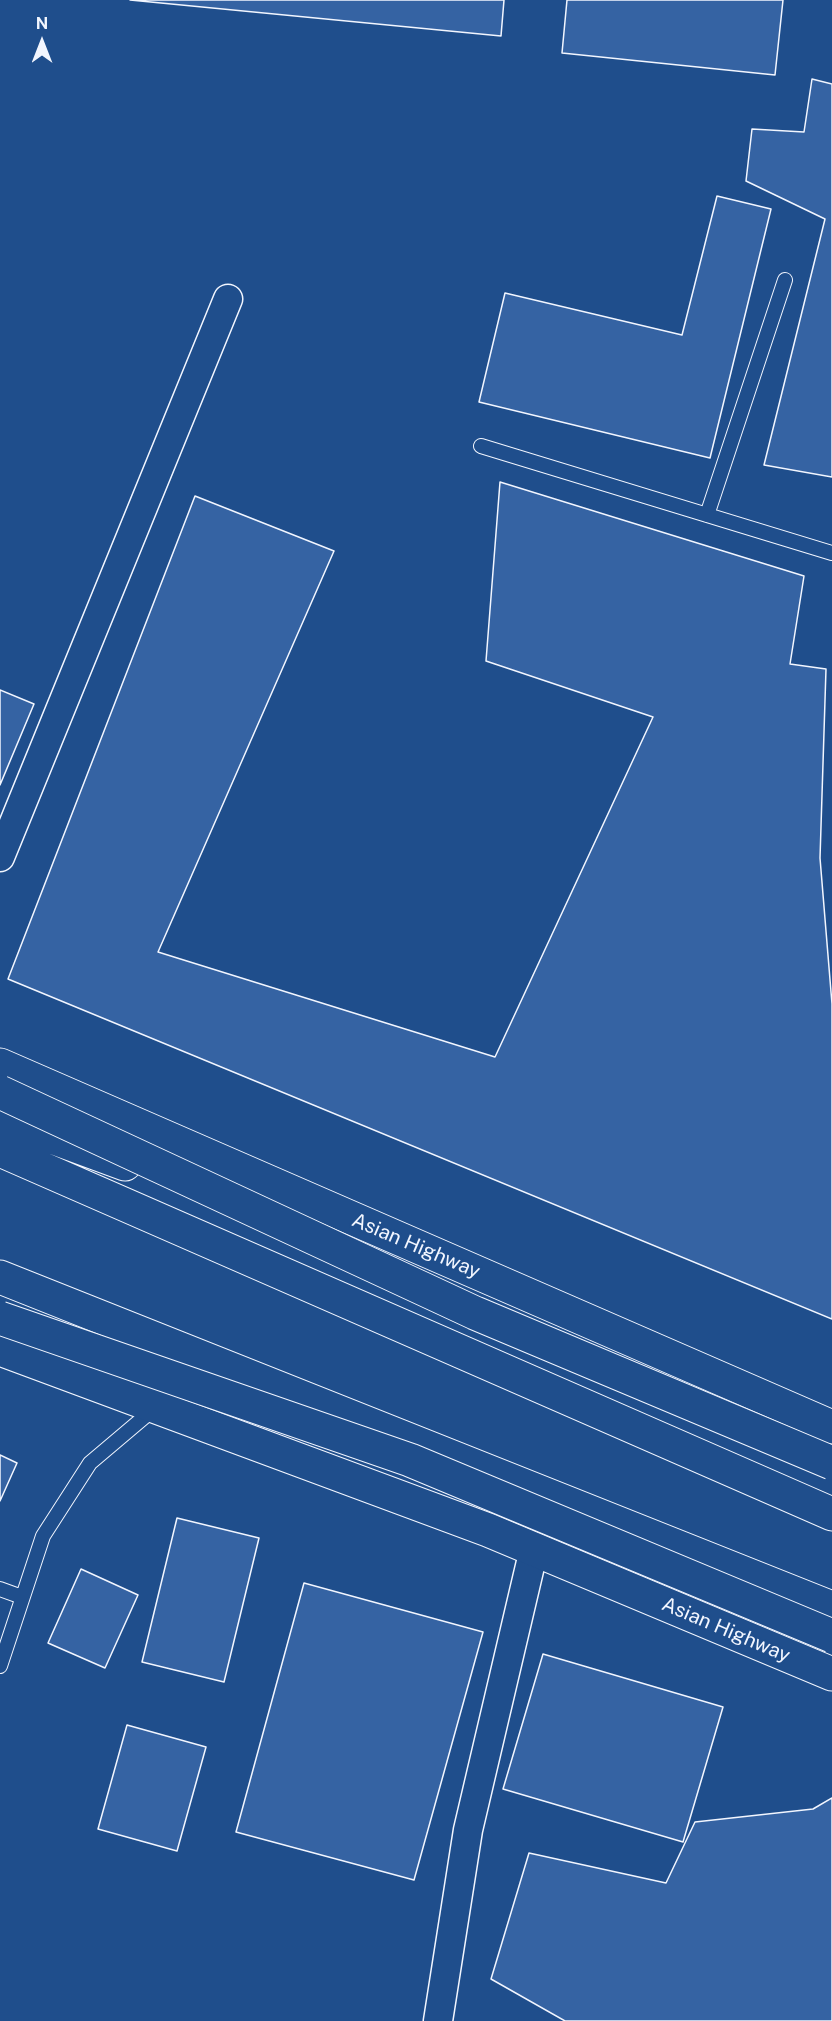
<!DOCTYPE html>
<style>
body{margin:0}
#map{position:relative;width:832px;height:2021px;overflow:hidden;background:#1f4e8c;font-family:"Public Sans",sans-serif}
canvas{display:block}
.north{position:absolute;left:12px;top:12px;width:60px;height:60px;-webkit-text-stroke:4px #1f4e8c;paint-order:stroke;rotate:0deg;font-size:16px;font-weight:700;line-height:24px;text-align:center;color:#f2f6ff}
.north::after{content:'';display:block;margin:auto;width:21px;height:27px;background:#f2f6ff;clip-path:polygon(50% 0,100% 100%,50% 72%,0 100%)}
</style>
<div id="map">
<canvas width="832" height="2021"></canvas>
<div class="north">N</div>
</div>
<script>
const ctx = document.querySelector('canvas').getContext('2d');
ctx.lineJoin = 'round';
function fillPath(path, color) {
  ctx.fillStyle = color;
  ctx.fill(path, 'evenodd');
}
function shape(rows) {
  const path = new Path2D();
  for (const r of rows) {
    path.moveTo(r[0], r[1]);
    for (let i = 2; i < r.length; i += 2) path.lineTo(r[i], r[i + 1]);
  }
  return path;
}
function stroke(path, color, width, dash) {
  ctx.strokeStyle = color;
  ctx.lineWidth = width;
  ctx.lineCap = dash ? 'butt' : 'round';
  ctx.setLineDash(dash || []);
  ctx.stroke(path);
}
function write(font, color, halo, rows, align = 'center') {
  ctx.font = font + ' "Public Sans",sans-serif';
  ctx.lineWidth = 4.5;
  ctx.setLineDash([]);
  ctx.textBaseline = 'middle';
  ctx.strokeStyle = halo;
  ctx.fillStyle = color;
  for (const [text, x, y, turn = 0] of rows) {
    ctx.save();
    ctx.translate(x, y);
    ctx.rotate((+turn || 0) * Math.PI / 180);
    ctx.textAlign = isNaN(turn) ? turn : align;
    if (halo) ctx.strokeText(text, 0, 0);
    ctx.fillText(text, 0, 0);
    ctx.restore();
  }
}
const building = shape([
 [130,0,504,0,501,36,130,0],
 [567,0,783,0,775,75,562,53,567,0],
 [812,79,832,84,832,477,764,465,825,219,746,181,752,129,804,132,812,79],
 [717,196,771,209,710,458,479,402,505,293,682,335,717,196],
 [500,482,804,576,790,664,826,669,820,858,832,1004,832,1319,8,979,195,496,334,551,158,952,495,1057,653,717,486,661,500,482],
 [0,690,34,704,0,785,0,690],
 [0,1455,17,1463,0,1501,0,1455],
 [177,1518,259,1538,224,1682,142,1662,177,1518],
 [81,1569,138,1595,105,1668,48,1643,81,1569],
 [304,1583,483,1632,414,1880,236,1832,304,1583],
 [543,1654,723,1707,683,1842,503,1789,543,1654],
 [127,1725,206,1747,177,1851,98,1829,127,1725],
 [832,1798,832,2021,565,2021,491,1979,529,1853,666,1883,695,1822,813,1809,832,1798]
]);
const lane = shape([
 [481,446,832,553],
 [707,515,785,280],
 [0,1589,22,1597],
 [0,1666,43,1536,90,1463,155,1408]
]);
const street = shape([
 [0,857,228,299],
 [438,2021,468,1830,534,1549]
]);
const highway = shape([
 [0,1065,832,1427],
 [0,1118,125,1164],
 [0,1150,832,1514],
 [0,1277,832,1608],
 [0,1349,488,1530,832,1674]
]);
const highwayBridge = shape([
 [0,1092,475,1313,832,1463],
 [0,1318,410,1460,832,1636]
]);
const streetNames = [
 ["Asian Highway",416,1246,23],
 ["Asian Highway",726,1630,23]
];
fillPath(building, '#3563a3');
stroke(building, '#f2f6ff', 1.5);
stroke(lane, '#f2f6ff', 16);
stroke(street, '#f2f6ff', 31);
stroke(highway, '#f2f6ff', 35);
stroke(lane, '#1f4e8c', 14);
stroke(street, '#1f4e8c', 28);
stroke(highway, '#1f4e8c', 33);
stroke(highwayBridge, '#f2f6ff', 35, []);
stroke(highwayBridge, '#1f4e8c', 33);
write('20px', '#f2f6ff', '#1f4e8c', streetNames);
</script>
